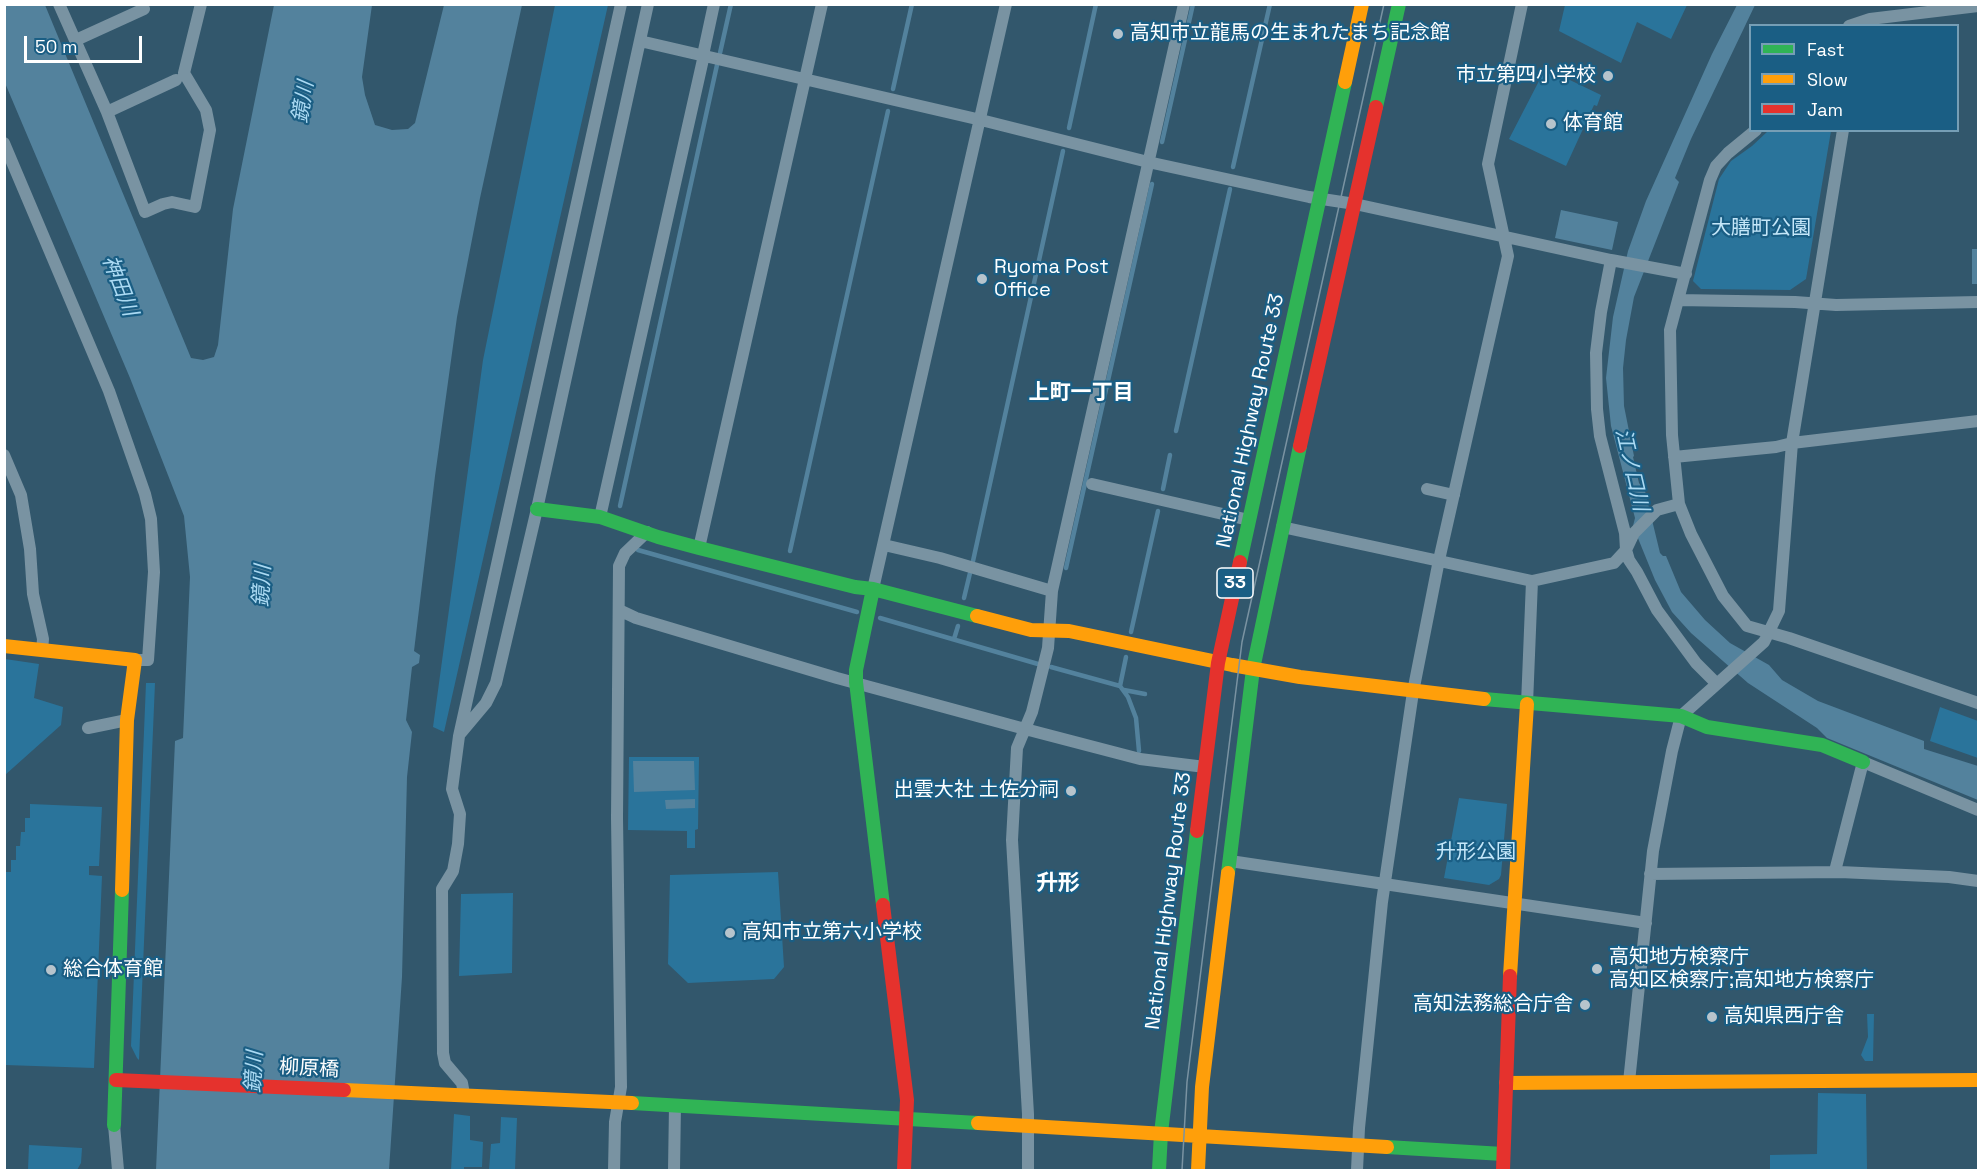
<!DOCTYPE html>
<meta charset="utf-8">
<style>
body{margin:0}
#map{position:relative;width:1983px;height:1175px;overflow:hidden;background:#32576c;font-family:"Space Grotesk",sans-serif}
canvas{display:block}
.frame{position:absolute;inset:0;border:6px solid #fff;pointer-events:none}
.legend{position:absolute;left:1749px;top:24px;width:210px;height:108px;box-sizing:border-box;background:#1a5e84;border:2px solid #769eb5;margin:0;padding:8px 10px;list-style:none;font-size:18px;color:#fff}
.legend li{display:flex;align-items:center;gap:12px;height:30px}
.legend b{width:30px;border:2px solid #769eb5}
.scale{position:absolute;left:24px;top:36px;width:118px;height:27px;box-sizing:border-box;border:3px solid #fff;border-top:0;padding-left:8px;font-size:18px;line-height:21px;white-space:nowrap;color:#fff;-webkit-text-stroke:4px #1a5e84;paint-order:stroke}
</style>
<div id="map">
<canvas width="1983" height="1175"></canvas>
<div class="frame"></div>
<ul class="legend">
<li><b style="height:8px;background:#30b455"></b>Fast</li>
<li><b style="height:8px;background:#ff9f0a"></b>Slow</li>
<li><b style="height:8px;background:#e5322d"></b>Jam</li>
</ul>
<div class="scale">50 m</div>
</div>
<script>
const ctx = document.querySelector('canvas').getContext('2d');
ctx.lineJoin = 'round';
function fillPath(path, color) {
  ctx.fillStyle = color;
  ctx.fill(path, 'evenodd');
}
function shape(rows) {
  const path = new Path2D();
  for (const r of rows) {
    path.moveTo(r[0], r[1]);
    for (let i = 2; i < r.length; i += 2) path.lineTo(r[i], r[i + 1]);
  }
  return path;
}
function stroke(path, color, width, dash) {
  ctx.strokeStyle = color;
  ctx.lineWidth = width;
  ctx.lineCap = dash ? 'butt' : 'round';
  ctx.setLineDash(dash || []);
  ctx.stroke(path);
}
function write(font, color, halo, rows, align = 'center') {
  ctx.font = font + ' "Space Grotesk","Noto Sans JP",sans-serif';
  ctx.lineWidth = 4.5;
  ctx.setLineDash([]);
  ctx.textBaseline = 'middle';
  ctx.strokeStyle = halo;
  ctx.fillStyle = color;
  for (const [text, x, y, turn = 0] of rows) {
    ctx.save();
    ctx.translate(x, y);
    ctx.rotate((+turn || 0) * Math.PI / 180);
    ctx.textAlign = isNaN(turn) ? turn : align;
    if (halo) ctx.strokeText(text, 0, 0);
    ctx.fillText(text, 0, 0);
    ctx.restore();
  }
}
const green = shape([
 [555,5,608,5,444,732,433,727,483,360],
 [1565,5,1565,4,1687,5,1671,39,1637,22,1621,63,1559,31],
 [1547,69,1601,95,1597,106,1594,105,1566,166,1509,139,1540,79],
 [1768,131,1831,131,1806,279,1790,290,1701,289,1693,281,1719,179,1731,161,1752,146],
 [5,659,39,664,34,698,63,707,61,725,5,775],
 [146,683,155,683,139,1060,137,1058,131,1046],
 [1940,707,1978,721,1978,758,1930,741],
 [629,757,699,757,698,829,695,830,695,848,687,848,687,831,628,830],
 [1459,798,1507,804,1501,875,1499,879,1489,885,1444,878],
 [30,804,102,807,99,866,89,866,89,875,102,876,94,1068,5,1065,5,872,11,872,11,860,16,860,16,846,20,846,21,832,25,832,25,818,30,818],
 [778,872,784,967,774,979,688,983,668,964,670,875],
 [513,893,512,973,459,976,461,894],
 [1867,1014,1874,1014,1873,1061,1865,1061,1861,1055,1868,1037],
 [1818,1093,1866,1094,1867,1170,1770,1170,1770,1155,1817,1154],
 [454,1114,470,1116,470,1140,483,1142,482,1167,464,1167,464,1170,451,1170],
 [501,1117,517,1118,515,1170,489,1170,491,1144,500,1143],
 [29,1145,82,1148,81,1163,77,1170,28,1170]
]);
const water = shape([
 [4,5,45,5,191,358,203,360,214,357,218,345,233,209,274,5,372,5,362,77,365,95,375,125,392,130,408,129,415,123,444,5,522,5,480,198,457,317,435,476,414,651,420,655,419,663,412,667,406,720,412,732,407,777,402,977,389,1170,156,1170,175,741,183,738,190,577,184,516,130,378,5,83],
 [1737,5,1755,5,1691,139,1675,178,1679,182,1634,297,1626,340,1623,368,1624,406,1634,456,1633,457,1639,483,1645,491,1660,553,1663,556,1666,556,1681,592,1705,620,1730,643,1769,665,1782,680,1818,701,1924,741,1924,749,1978,766,1978,800,1827,738,1817,728,1748,683,1691,633,1672,612,1655,580,1633,526,1635,518,1611,426,1606,378,1613,317,1628,251,1646,201,1712,54],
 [1561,210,1618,222,1612,250,1555,238],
 [1972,249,1978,249,1978,284,1972,284],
 [633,761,694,761,695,790,634,792],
 [695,799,695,808,666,809,665,800]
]);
const stream = shape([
 [720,53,731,4],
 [893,89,912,4],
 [1069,128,1096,4],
 [1162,142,1193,4],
 [1233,167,1270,4],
 [1176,431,1230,189],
 [1163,489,1170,455],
 [620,506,717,65],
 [638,550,857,612],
 [790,551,888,111],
 [973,561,1063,151],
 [1066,568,1152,184],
 [964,598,970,573],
 [880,618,1038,664],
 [1131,632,1158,511],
 [954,639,958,626],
 [1051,667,1120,686,1128,697,1136,718,1139,751],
 [1120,686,1126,657],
 [1124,690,1145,694]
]);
const street = shape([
 [59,4,107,112,145,212,163,204,172,202,195,207,210,130,206,110,184,73,201,4],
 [1849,26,1870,19,1978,6],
 [76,40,144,9],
 [640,41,981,120,1148,162,1309,197,1355,204,1611,260,1686,274],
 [703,55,714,4],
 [107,112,176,80],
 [1756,130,1728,153,1716,166,1710,180,1670,330,1672,435,1679,504,1691,534,1723,596,1747,626,1789,638,1978,703],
 [4,143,109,391,145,494,151,519,154,572,148,660,135,660],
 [1611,260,1601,312,1596,353,1597,409,1600,436,1625,533,1626,550,1629,560,1637,572,1657,610,1696,663,1717,684],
 [1678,300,1795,302,1836,305,1978,302],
 [4,455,21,495,30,549,33,594,43,639,42,650],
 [1674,457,1776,447,1792,443,1978,421],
 [1092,484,1249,520],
 [1427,489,1454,495],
 [600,517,704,55],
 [1282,527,1532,581,1614,563,1626,550,1634,533,1657,510,1679,504],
 [884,545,940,558,1052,591],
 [699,548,822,4],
 [873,589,1006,4],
 [619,610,636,618,837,678,1025,729,1140,759,1205,767],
 [1527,704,1532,581],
 [88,728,127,720],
 [460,734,486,703,496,683,537,509,648,4],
 [1230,861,1646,923],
 [1835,871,1863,762,1978,810],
 [1650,874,1840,872,1949,877,1978,881],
 [1629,1082,1653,851,1672,751,1681,716,1764,642,1779,611,1792,443,1843,130],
 [464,1094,462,1083,445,1063,443,1053,442,889,453,871,458,844,460,814,452,789,459,736,621,4],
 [114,1125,118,1170],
 [614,1170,615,1122,621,1087,617,818,619,566,625,553,647,532],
 [674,1170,675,1105],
 [1028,1170,1028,1114,1012,840,1017,748,1032,712,1048,648,1052,591,1184,4],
 [1357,1170,1359,1128,1382,902,1413,692,1439,560,1508,256,1488,164,1522,4]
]);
const fast = shape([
 [1376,107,1399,4],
 [537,509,600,517,658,537,699,548,855,587,873,589,977,616],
 [1240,562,1345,82],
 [873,589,856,670,856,682,883,905],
 [1484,699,1681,716,1707,727,1822,745,1863,762],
 [1228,873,1253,669,1300,446],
 [632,1103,978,1123],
 [114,1125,122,890],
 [1387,1147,1503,1154],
 [1159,1170,1161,1133,1197,831]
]);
const slow = shape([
 [1345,82,1362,4],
 [977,616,1031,630,1069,631,1232,665,1300,677,1484,699],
 [4,646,135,660,127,720,122,890],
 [1510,976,1527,704],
 [1506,1083,1978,1080],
 [344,1090,632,1103],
 [978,1123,1387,1147],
 [1198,1170,1202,1087,1228,873]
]);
const jam = shape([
 [1300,446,1376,107],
 [1197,831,1218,663,1240,562],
 [883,905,907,1100,904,1170],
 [116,1080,344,1090],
 [1503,1170,1510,976]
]);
const tram = shape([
 [1182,1170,1187,1082,1242,642,1384,4]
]);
const markers = [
 [1118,34,6,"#b7c4cc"],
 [1608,76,6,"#b7c4cc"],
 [1551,124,6,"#b7c4cc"],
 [982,279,6,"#b7c4cc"],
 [1071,791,6,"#b7c4cc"],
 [730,933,6,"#b7c4cc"],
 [1597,969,6,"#b7c4cc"],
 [51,970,6,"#b7c4cc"],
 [1585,1005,6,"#b7c4cc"],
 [1712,1017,6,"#b7c4cc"]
];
const shields = [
 [1235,583,36]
];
const shieldNames = [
 ["33",1235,583]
];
const poiNames = [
 ["高知市立龍馬の生まれたまち記念館",1130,34],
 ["市立第四小学校",1596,76,"right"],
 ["体育館",1563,124],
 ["Ryoma Post",994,268],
 ["Office",994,291],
 ["出雲大社 土佐分祠",1059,791,"right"],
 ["高知市立第六小学校",742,933],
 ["高知地方検察庁",1609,958],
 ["高知区検察庁;高知地方検察庁",1609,981],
 ["総合体育館",63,970],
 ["高知法務総合庁舎",1573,1005,"right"],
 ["高知県西庁舎",1724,1017]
];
const parkNames = [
 ["大膳町公園",1761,229],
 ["升形公園",1476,853]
];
const streetNames = [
 ["National Highway Route 33",1251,421,-78],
 ["National Highway Route 33",1169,901,-83],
 ["柳原橋",309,1069,3]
];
const waterNames = [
 ["鏡川",304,102,-81],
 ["神田川",119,286,69],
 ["江ノ口川",1631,470,77],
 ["鏡川",263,586,-87],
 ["鏡川",255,1072,-87]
];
const neighbourhoodNames = [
 ["上町一丁目",1081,393]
];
const quarterNames = [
 ["升形",1058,884]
];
fillPath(green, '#2a749b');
fillPath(water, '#53829d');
stroke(stream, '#53829d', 4.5);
stroke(street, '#7993a2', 12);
stroke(fast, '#30b455', 14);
stroke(slow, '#ff9f0a', 14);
stroke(jam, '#e5322d', 14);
stroke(tram, '#7a93a2', 1.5);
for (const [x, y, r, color] of markers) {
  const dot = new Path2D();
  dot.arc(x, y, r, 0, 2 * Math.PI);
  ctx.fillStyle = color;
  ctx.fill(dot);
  stroke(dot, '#1a5e84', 2);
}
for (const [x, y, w] of shields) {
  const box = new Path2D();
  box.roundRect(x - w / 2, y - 15, w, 30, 4.5);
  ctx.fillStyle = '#1a5e84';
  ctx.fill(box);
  stroke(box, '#fff', 1.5);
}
write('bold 18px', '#fff', null, shieldNames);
write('20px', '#fff', '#1a5e84', poiNames, 'left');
write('20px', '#c5e7f9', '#1a5e84', parkNames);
write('20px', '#fff', '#1a5e84', streetNames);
write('italic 21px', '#abdaf3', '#1a5e84', waterNames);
write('bold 21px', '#fff', '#1a5e84', neighbourhoodNames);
write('bold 22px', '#fff', '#1a5e84', quarterNames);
</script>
